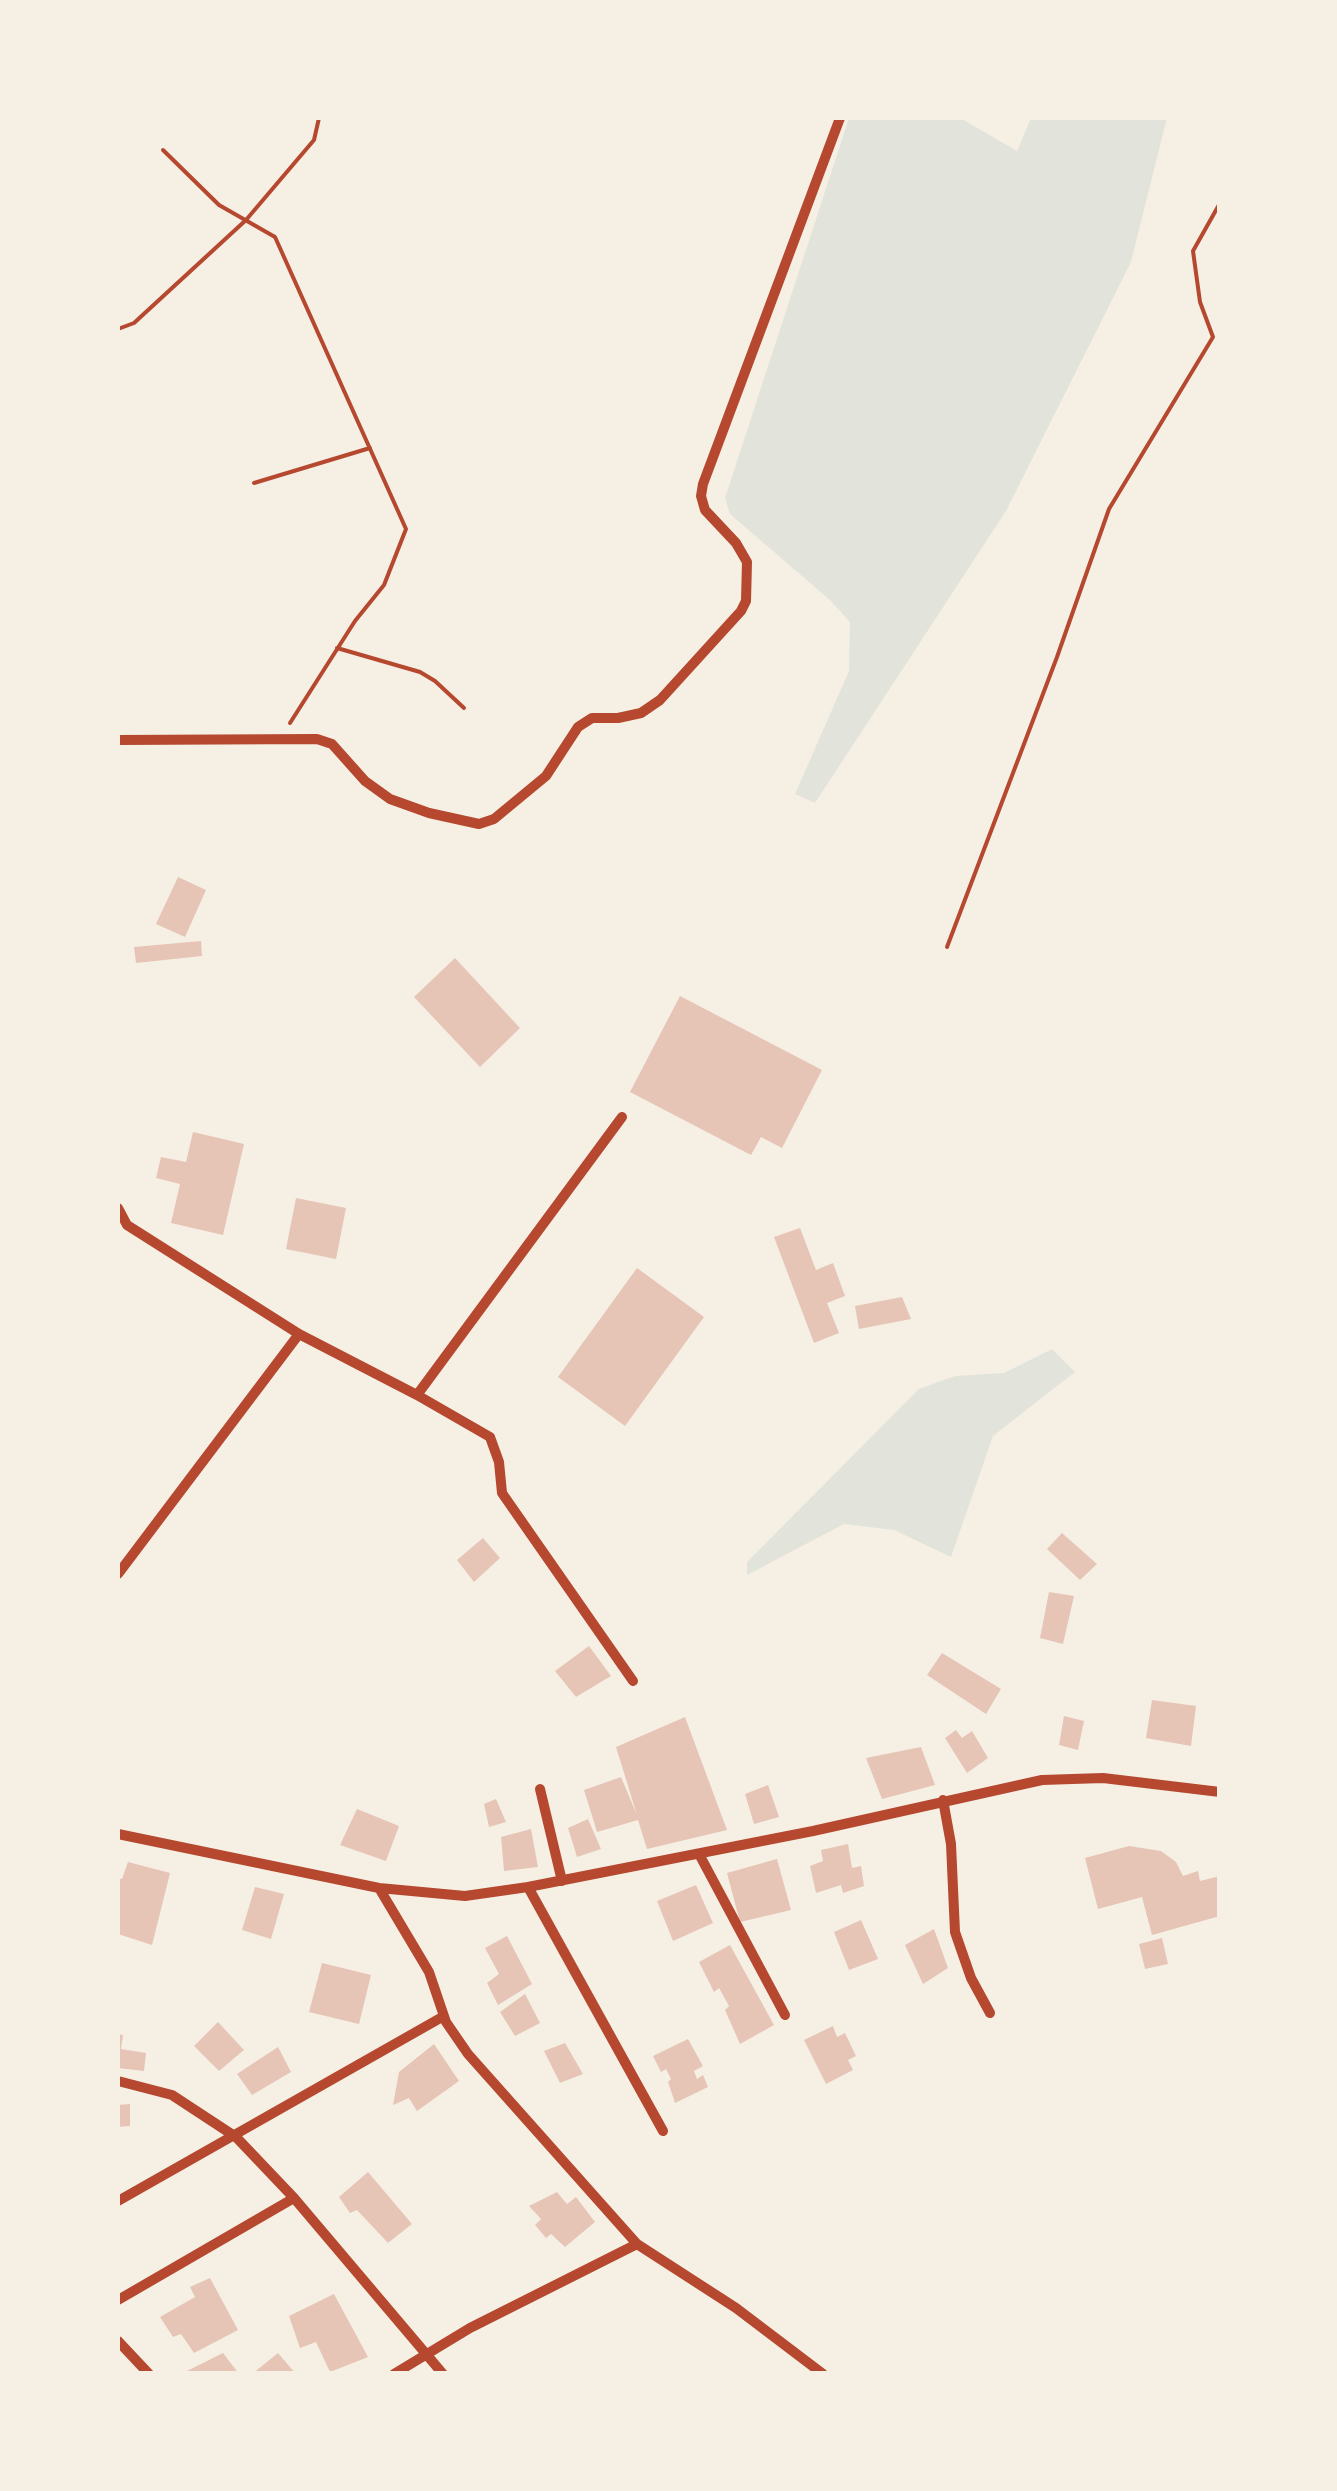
<!DOCTYPE html>
<style>
body{margin:0}
#map{position:relative;width:1337px;height:2491px;overflow:hidden;background:#f6efe4;font-family:Inter,sans-serif}
canvas{display:block}
.frame{position:absolute;inset:0;border:120px solid #f6efe4;pointer-events:none}
</style>
<div id="map">
<canvas width="1337" height="2491"></canvas>
<div class="frame"></div>
</div>
<script>
const ctx = document.querySelector('canvas').getContext('2d');
ctx.lineJoin = 'round';
function fillPath(path, color) {
  ctx.fillStyle = color;
  ctx.fill(path, 'evenodd');
}
function shape(rows) {
  const path = new Path2D();
  for (const r of rows) {
    path.moveTo(r[0], r[1]);
    for (let i = 2; i < r.length; i += 2) path.lineTo(r[i], r[i + 1]);
  }
  return path;
}
function stroke(path, color, width, dash) {
  ctx.strokeStyle = color;
  ctx.lineWidth = width;
  ctx.lineCap = dash ? 'butt' : 'round';
  ctx.setLineDash(dash || []);
  ctx.stroke(path);
}
const green = shape([
 [849,118,960,118,1017,151,1031,118,1167,118,1131,262,1006,511,815,803,795,794,849,671,850,622,831,601,730,514,725,498],
 [1052,1349,1075,1372,993,1436,951,1557,894,1530,844,1524,747,1575,747,1562,919,1389,955,1376,1004,1373]
]);
const building = shape([
 [178,877,206,890,185,937,156,924],
 [201,941,202,956,136,963,134,947],
 [455,958,520,1028,480,1067,414,997],
 [680,996,822,1070,782,1148,761,1137,751,1155,630,1092],
 [193,1132,244,1144,223,1235,171,1223,180,1184,156,1178,161,1157,186,1162],
 [296,1198,346,1208,336,1259,286,1249],
 [800,1228,816,1270,833,1263,845,1296,827,1303,839,1333,814,1343,774,1237],
 [637,1268,704,1317,625,1426,558,1377],
 [902,1297,911,1319,859,1329,855,1306],
 [1062,1533,1097,1564,1080,1580,1047,1549],
 [483,1538,500,1558,474,1582,457,1560],
 [1049,1592,1074,1596,1063,1644,1040,1638],
 [589,1646,611,1676,576,1697,555,1671],
 [942,1653,1001,1689,986,1714,927,1675],
 [1152,1700,1196,1706,1191,1746,1146,1738],
 [1064,1716,1084,1721,1078,1750,1059,1745],
 [685,1717,727,1830,647,1849,638,1820,597,1832,584,1790,621,1777,637,1815,616,1747],
 [956,1730,962,1738,972,1731,988,1758,967,1773,945,1738],
 [921,1747,935,1785,882,1799,866,1758],
 [768,1785,779,1817,754,1824,745,1794],
 [496,1799,506,1822,489,1827,484,1804],
 [357,1809,399,1826,386,1861,340,1845],
 [588,1819,601,1849,577,1857,568,1828],
 [531,1829,538,1867,504,1871,501,1837],
 [848,1844,852,1868,861,1866,864,1886,843,1893,841,1885,816,1893,810,1866,823,1861,821,1850],
 [1129,1846,1161,1851,1176,1862,1183,1876,1198,1871,1200,1881,1220,1876,1220,1916,1152,1935,1142,1897,1098,1909,1085,1858],
 [777,1859,791,1910,740,1922,727,1873],
 [128,1862,170,1873,152,1945,118,1934,118,1878,122,1879],
 [696,1885,713,1923,673,1941,657,1901],
 [255,1887,284,1894,271,1939,242,1930],
 [861,1920,878,1959,849,1970,834,1932],
 [934,1929,948,1968,923,1984,905,1945],
 [507,1936,532,1984,498,2005,487,1983,499,1974,485,1948],
 [1162,1938,1168,1964,1145,1969,1139,1944],
 [730,1945,774,2025,740,2044,725,2010,729,2006,719,1988,714,1992,699,1962],
 [322,1963,371,1975,359,2024,309,2012],
 [525,1994,540,2023,515,2036,500,2012],
 [218,2022,244,2050,219,2071,194,2046],
 [833,2026,837,2037,845,2033,856,2056,848,2060,853,2070,826,2084,804,2040],
 [118,2034,123,2035,121,2049,146,2053,144,2071,118,2068],
 [688,2039,703,2066,694,2071,697,2079,703,2075,708,2087,675,2103,668,2082,671,2079,666,2069,661,2072,653,2056],
 [565,2043,583,2074,560,2083,544,2051],
 [434,2044,459,2081,417,2111,409,2098,393,2105,399,2072],
 [278,2047,291,2072,252,2095,237,2074],
 [130,2104,130,2126,118,2127,118,2105],
 [368,2172,412,2224,388,2243,357,2210,350,2213,339,2197],
 [557,2192,567,2204,576,2197,595,2222,565,2247,551,2234,546,2238,535,2225,541,2219,529,2206],
 [210,2278,238,2330,194,2353,181,2334,173,2337,160,2317,195,2297,190,2287],
 [334,2294,368,2357,330,2372,316,2342,300,2348,289,2316],
 [223,2353,239,2374,181,2374],
 [278,2353,296,2374,252,2374]
]);
const path = shape([
 [163,150,219,205,275,237,406,529,384,585,355,621,290,723],
 [118,329,134,323,246,220,314,140,319,118],
 [254,483,370,448],
 [337,648,420,672,435,681,464,708],
 [947,947,1057,657,1109,509,1213,337,1200,302,1193,251,1220,203]
]);
const minor = shape([
 [118,740,317,739,332,744,365,781,390,799,429,813,479,824,494,819,546,776,578,727,592,718,618,718,641,713,660,700,741,611,746,601,747,562,736,543,705,510,701,496,703,484,840,118],
 [118,1208,127,1225,299,1334,417,1395,490,1437,499,1462,502,1493,633,1681],
 [417,1395,622,1117],
 [118,1574,299,1334],
 [540,1789,562,1881],
 [943,1800,951,1844,955,1932,971,1978,990,2013],
 [118,1834,379,1888,465,1896,528,1887,813,1831,1042,1780,1103,1778,1220,1792],
 [699,1854,785,2015],
 [528,1887,663,2131],
 [379,1888,429,1972,446,2022,468,2054,637,2244,736,2308,823,2374],
 [118,2081,172,2095,236,2137,294,2198,443,2374],
 [118,2201,444,2016],
 [118,2300,294,2198],
 [118,2341,149,2374],
 [394,2374,470,2328,637,2244]
]);
fillPath(green, '#e2e4dc');
fillPath(building, '#e6c5b7');
stroke(path, '#b5482f', 4);
stroke(minor, '#b5482f', 10);
</script>
